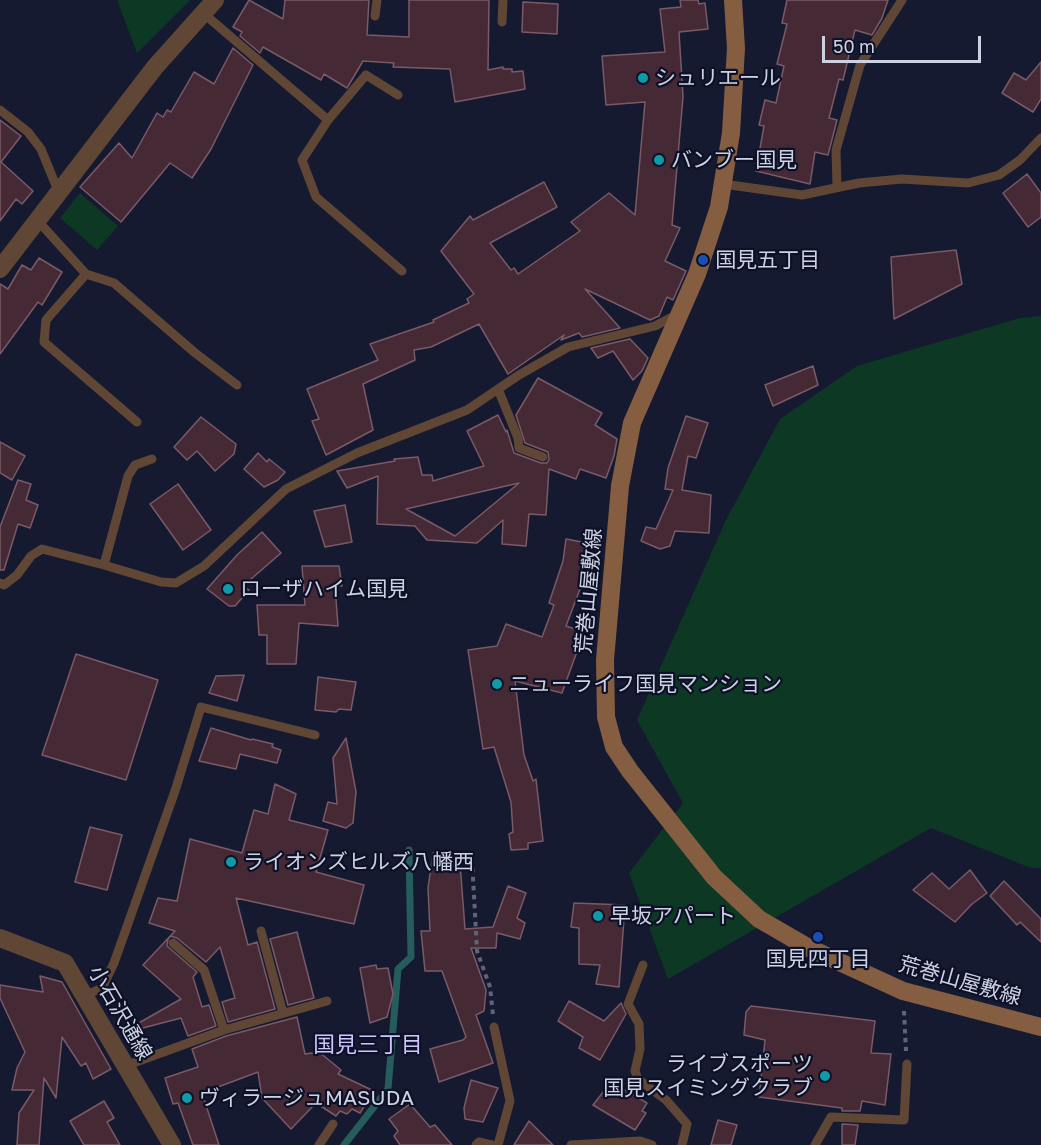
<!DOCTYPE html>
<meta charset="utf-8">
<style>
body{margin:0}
#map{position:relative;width:1041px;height:1145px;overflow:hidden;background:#161a31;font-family:"Golos Text",sans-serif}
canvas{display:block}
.scale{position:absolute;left:822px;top:36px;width:159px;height:27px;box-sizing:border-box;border:3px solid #cdd2e2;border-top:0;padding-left:8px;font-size:18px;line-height:21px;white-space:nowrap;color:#cdd2e2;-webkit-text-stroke:4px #0d1127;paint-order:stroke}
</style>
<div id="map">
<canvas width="1041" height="1145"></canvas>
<div class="scale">50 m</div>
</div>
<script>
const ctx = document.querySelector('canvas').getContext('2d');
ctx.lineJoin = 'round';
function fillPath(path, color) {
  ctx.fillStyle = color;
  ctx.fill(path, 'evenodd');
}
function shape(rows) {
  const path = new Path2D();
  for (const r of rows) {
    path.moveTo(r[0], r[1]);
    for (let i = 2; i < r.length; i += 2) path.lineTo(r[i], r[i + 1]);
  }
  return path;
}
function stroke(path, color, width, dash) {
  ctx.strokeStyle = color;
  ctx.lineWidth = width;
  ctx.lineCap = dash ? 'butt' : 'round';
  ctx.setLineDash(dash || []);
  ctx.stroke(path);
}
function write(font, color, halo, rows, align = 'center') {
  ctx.font = font + ' "Golos Text","Noto Sans JP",sans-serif';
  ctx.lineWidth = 4.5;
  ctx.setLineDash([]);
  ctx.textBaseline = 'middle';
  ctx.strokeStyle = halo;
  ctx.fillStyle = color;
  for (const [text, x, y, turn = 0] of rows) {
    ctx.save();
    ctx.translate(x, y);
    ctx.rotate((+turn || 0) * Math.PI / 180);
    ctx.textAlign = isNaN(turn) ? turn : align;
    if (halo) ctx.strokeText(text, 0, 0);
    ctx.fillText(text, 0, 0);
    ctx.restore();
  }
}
const green = shape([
 [117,0,190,0,137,53],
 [80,193,118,226,97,250,60,218],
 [1041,316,1041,868,1031,868,931,828,668,979,629,873,683,803,637,720,725,522,780,419,857,366,1020,318]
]);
const stream = shape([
 [344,1145,388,1089,398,969,411,957,409,850]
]);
const building = shape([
 [249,0,283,19,285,0,369,0,367,35,409,37,409,0,489,0,488,70,503,67,503,69,512,69,512,72,523,71,525,89,455,102,450,69,393,67,394,63,363,61,347,88,324,74,321,80,263,47,260,53,240,36,242,32,233,27,249,0],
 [680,0,698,0,699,4,705,3,708,29,679,32,683,97,672,225,680,228,665,261,686,271,673,300,667,297,659,316,650,320,585,289,620,328,582,337,579,333,561,340,564,335,508,374,479,324,431,347,414,350,415,360,363,384,373,430,326,455,312,421,319,419,307,389,378,360,370,344,434,322,433,320,469,303,467,299,474,294,441,251,470,216,473,220,544,182,557,207,490,243,511,270,514,268,518,274,580,231,571,222,609,193,635,215,645,102,606,105,602,56,665,52,660,9,681,7,680,0],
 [787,0,888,0,882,18,872,35,855,30,843,80,839,79,829,118,837,120,828,155,815,152,810,184,756,171,764,126,759,125,765,100,776,103,784,66,777,64,787,24,782,23,787,0],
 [523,2,558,4,557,34,522,32,523,2],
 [233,48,253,65,211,149,192,178,170,163,121,222,80,187,119,143,132,158,157,113,163,117,167,110,171,112,194,72,214,84,233,48],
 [1041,62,1041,99,1033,112,1002,93,1014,73,1026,80,1041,62],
 [0,120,21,136,1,162,33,191,22,204,16,199,0,221,0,120],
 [1027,174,1041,193,1041,217,1028,227,1003,193,1027,174],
 [956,250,962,284,894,319,891,257,956,250],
 [39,258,62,272,42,305,38,302,0,354,0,284,8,289,22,265,31,270,39,258],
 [630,339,648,358,642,371,633,380,613,351,598,358,591,348,630,339],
 [813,366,818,385,773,406,765,385,813,366],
 [538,378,602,413,595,425,617,439,614,456,606,478,580,469,576,479,549,469,546,515,529,514,526,546,502,544,503,520,477,543,427,540,415,526,377,524,378,476,347,488,337,471,395,461,394,459,418,457,422,475,432,475,433,481,484,466,467,431,498,415,506,432,507,430,514,453,541,463,547,463,549,459,548,452,525,443,516,415,538,378],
 [519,483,455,536,406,509,519,483],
 [686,416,708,423,696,458,688,456,682,490,711,495,709,533,675,531,670,546,660,549,641,541,646,527,656,529,673,490,665,489,668,468,686,416],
 [201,417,236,444,234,454,215,471,197,451,187,460,174,447,201,417],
 [0,442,25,456,12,480,0,473,0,442],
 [258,453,267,462,269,459,285,472,278,480,264,487,244,469,258,453],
 [18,480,31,484,26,500,38,505,30,528,18,524,4,570,0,570,0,527,18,480],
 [178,484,211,530,183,550,150,504,178,484],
 [345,505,352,542,325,547,314,511,345,505],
 [262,532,281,553,243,586,249,590,235,606,229,606,207,589,237,555,262,532],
 [566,539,587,543,583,581,566,626,584,632,562,693,515,681,524,755,533,781,536,779,543,841,528,843,528,849,511,850,509,834,513,832,511,802,494,747,483,749,468,650,497,646,506,624,542,637,554,605,549,603,563,561,566,539],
 [302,566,339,566,342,586,335,586,338,626,299,623,296,664,267,664,267,635,259,635,257,605,305,605,302,566],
 [76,654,158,680,126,780,42,755,76,654],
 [244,675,237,701,209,693,216,676,244,675],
 [318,677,356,682,351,710,339,709,336,712,315,710,318,677],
 [211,728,251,740,252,739,273,744,272,747,281,750,277,763,240,754,236,769,199,761,211,728],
 [346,738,356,792,353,823,346,828,323,821,328,802,337,804,333,758,346,738],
 [275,784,296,794,289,820,328,830,316,872,364,885,354,924,236,898,248,945,257,942,275,1009,228,1022,222,1002,235,998,220,947,206,962,177,938,171,936,168,939,167,946,197,972,193,977,202,1007,209,1005,216,1026,188,1036,181,1018,139,1029,137,1024,181,999,143,965,175,931,149,923,158,898,177,901,190,839,242,853,254,810,268,814,275,784],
 [90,827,122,835,107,890,75,882,90,827],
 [433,853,460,863,465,929,493,927,508,886,526,893,517,918,525,923,520,939,497,933,496,948,471,948,486,990,484,1011,476,1015,493,1063,439,1082,430,1049,463,1040,466,1037,442,971,425,971,421,931,430,931,428,888,433,853],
 [970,870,987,893,972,904,955,922,913,890,932,873,949,889,970,870],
 [1004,881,1041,919,1041,942,1020,922,1017,925,990,896,1004,881],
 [574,903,625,905,619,987,596,984,600,965,579,964,579,928,571,927,574,903],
 [297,932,314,998,288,1005,270,939,297,932],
 [376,965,377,969,388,968,393,994,387,1017,370,1023,360,968,376,965],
 [40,976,62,982,111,1069,93,1079,86,1063,81,1066,62,1037,56,1098,44,1078,39,1145,17,1145,19,1113,34,1090,12,1090,17,1068,25,1052,0,998,0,985,43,992,40,976],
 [569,1001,604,1021,621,1003,626,1014,600,1060,579,1048,583,1037,558,1021,569,1001],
 [751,1006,875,1021,871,1053,891,1054,885,1105,862,1101,860,1111,842,1111,842,1108,759,1097,765,1040,744,1035,746,1012,751,1006],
 [297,1017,305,1054,319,1052,341,1070,338,1074,374,1091,360,1113,352,1109,347,1114,340,1111,336,1116,316,1103,291,1129,262,1098,258,1072,202,1093,219,1145,193,1145,178,1103,173,1104,165,1078,198,1067,192,1049,226,1036,297,1017],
 [471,1080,498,1088,483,1122,465,1119,464,1108,471,1080],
 [611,1082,647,1103,642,1111,646,1113,635,1130,593,1105,611,1082],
 [104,1101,114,1118,107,1122,120,1145,84,1145,70,1121,104,1101],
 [410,1104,430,1127,435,1125,452,1145,400,1145,394,1136,398,1131,389,1119,410,1104],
 [718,1120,737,1125,731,1145,711,1145,718,1120],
 [529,1121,553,1145,514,1145,529,1121],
 [842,1124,858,1125,855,1145,842,1145,842,1124]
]);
const path = shape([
 [472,859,477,951,490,987,493,1015],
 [904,1011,906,1051]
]);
const lane = shape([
 [203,13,328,120,302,160,316,197,402,271],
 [375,16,377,0],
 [502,22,503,0],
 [0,110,28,132,41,149,59,193],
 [328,120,366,75,398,95],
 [723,184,802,195,859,183,902,179,968,183,999,175,1020,160,1041,138],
 [837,187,836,150,860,65,902,0],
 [38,221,86,274,46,320,44,342,137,422],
 [86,274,114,283,194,352,237,385],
 [498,389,518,438,519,448,543,457],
 [104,565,128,476,135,465,152,459],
 [0,583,4,585,17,575,31,556,42,549,104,565,161,582,176,583,204,566,286,489,357,453,467,410,519,375,568,347,655,326,678,314],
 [261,931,283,1013],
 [173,943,204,970,224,1030],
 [643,965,628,1004,639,1024,640,1049,635,1071,638,1079,666,1100,687,1124,682,1145],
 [84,996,102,988,114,963,175,791,201,707,315,735],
 [494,1027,510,1101,498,1145],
 [125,1066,224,1030,327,1001],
 [319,1145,333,1124],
 [476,1145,479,1142,492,1145],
 [571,1145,640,1141,652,1145],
 [815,1145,831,1117,904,1120,907,1064]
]);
const street = shape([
 [0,269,155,67,215,0],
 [0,938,65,963,172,1145]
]);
const secondary = shape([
 [733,0,736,48,731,133,719,207,697,274,632,423,620,486,605,660,606,717,614,747,630,771,714,877,759,919,809,948,903,991,1041,1027]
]);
const markers = [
 [643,78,6,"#0f9aa8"],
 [659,160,6,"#0f9aa8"],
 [703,260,6,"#1a4fb4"],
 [228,589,6,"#0f9aa8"],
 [497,684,6,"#0f9aa8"],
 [231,862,6,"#0f9aa8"],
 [598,916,6,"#0f9aa8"],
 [818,937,6,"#1a4fb4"],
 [825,1076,6,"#0f9aa8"],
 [187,1098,6,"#0f9aa8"]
];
const poiNames = [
 ["シュリエール",655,78],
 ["バンブー国見",671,160],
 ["国見五丁目",715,260],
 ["ローザハイム国見",240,589],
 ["ニューライフ国見マンション",509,684],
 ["ライオンズヒルズ八幡西",243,862],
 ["早坂アパート",610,916],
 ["国見四丁目",818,959,"center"],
 ["ライブスポーツ",813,1064,"right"],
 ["国見スイミングクラブ",813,1088,"right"],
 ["ヴィラージュMASUDA",199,1098]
];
const streetNames = [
 ["荒巻山屋敷線",589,591,-85],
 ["荒巻山屋敷線",960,981,16],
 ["小石沢通線",120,1013,60]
];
const neighbourhoodNames = [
 ["国見三丁目",368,1045]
];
fillPath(green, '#0d3824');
stroke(stream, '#255d5d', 7);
fillPath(building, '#452935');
stroke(building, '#7a5a67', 1.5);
stroke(path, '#606479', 4, [4.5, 4.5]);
stroke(lane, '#5f4635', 9);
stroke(street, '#5f4635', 18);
stroke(secondary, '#855e42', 18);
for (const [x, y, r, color] of markers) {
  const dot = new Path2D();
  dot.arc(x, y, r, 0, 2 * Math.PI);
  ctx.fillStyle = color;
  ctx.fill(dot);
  stroke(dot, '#0d1127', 2);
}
write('21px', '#cdd2e2', '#0d1127', poiNames, 'left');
write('21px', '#cdd2e2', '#0d1127', streetNames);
write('22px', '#cec4fe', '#0d1127', neighbourhoodNames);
</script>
